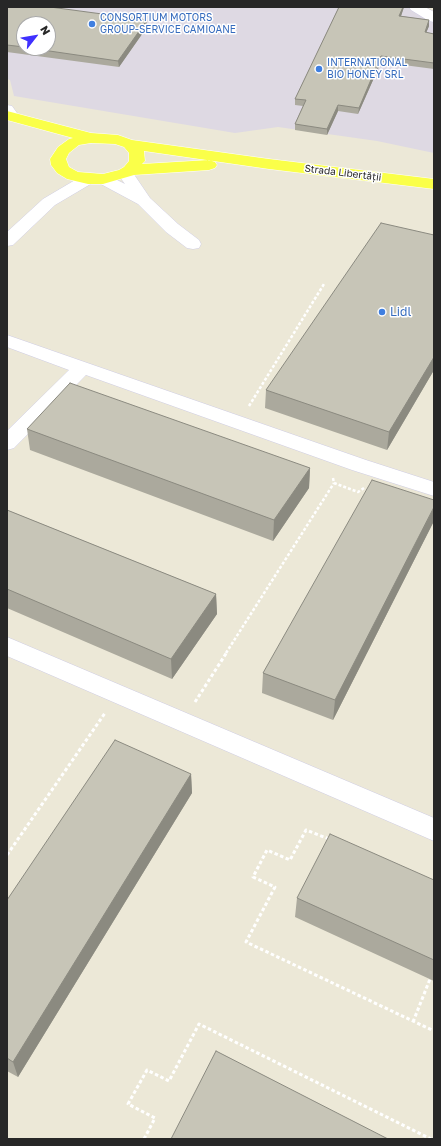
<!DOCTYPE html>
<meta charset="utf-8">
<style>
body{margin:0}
#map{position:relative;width:441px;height:1146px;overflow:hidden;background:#ece8d7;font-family:"Golos Text",sans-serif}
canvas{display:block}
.frame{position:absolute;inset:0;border:8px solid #272727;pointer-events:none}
.north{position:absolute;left:16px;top:16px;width:40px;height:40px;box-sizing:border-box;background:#fff;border:1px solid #a9a9a9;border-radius:50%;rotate:59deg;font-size:11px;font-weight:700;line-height:16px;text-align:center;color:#272727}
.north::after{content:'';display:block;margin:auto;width:14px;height:18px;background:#4031ff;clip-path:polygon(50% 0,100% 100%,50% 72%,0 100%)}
</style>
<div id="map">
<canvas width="441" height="1146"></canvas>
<div class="frame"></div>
<div class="north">N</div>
</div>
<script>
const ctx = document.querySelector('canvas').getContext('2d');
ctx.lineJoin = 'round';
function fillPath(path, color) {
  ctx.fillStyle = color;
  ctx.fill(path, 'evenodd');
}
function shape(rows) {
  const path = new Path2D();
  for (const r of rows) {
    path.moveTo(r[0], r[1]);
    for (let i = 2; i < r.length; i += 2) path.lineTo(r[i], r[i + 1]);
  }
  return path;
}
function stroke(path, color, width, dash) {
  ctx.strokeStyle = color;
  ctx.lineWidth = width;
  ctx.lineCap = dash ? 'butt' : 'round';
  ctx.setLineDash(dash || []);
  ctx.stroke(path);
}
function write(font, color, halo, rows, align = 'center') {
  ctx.font = font + ' "Golos Text",sans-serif';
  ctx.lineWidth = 3;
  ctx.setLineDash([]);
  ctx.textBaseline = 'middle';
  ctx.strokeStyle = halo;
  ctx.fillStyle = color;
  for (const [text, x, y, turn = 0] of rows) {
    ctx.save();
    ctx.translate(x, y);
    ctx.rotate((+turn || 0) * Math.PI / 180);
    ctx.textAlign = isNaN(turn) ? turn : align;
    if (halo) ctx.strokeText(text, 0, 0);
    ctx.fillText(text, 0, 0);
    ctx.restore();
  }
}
const industrial = shape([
 [7,7,409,7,434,22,434,153,377,141,278,127,235,133,14,96,10,80,7,79],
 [24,24,48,24,48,48,24,48]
]);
const pathFar1 = shape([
 [249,406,324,284],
 [333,478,334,483,358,492,364,488],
 [226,653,334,483]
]);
const path = shape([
 [195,702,227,652],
 [329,839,306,830,290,860,267,850,253,877,275,887,246,942,434,1031],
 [7,855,105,713],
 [413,1022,430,979],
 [144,1139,155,1118,128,1104,147,1070,169,1081,199,1024,431,1139]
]);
const minor = shape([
 [409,7,425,7,434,12,434,22,429,21,411,10,409,7],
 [7,105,12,106,17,113,19,116,17,119,12,120,7,119,7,105],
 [125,168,131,170,150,198,178,224,199,240,201,244,199,248,193,249,187,248,166,232,138,204,97,182,96,180,94,182,55,205,13,245,7,246,7,232,43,199,82,176,88,174,94,176,96,178,97,176,103,174,109,176,125,184,117,173,119,170,125,168],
 [7,335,366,460,434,482,434,496,352,470,86,375,14,448,7,450,7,431,69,370,7,347,7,335],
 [7,637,434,818,434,841,7,656,7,637]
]);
const major = shape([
 [7,111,91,133,118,135,132,140,269,159,434,179,434,189,269,169,144,151,145,161,142,164,209,160,215,162,217,165,215,168,209,170,134,175,103,184,88,184,67,179,57,173,51,165,50,159,58,147,69,139,73,138,7,120,7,111],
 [91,143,115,144,124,147,129,153,129,161,124,167,119,170,103,174,78,172,69,167,66,159,69,153,79,145,91,143]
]);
const wall = shape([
 [7,7,147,20,147,27,119,67,7,52],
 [24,24,48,48,24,48],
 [339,7,404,7,401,16,429,20,429,26,426,33,434,34,434,69,381,62,358,114,338,111,327,135,295,130,295,124,303,106,295,105,295,99],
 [434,235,434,370,387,450,265,408,266,390],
 [27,429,310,468,309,488,273,541,30,450],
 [434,500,434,521,333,720,262,693,263,673],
 [7,510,216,594,217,614,172,679,7,608],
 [191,774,192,793,18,1077,7,1071,7,900],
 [434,880,434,981,295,917,297,898]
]);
const shadedWall = shape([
 [403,7,404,7,399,22,399,16],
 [147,20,147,27,119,67,118,61],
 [429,20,429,26,424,38,425,32],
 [381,56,381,62,358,114,359,108],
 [338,105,338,111,327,135,327,129],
 [434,357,434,370,387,450,389,432],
 [310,468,309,488,273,541,274,520],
 [434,507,434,521,333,720,335,700],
 [216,594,217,614,172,679,171,659],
 [191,774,192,793,18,1077,13,1062]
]);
const building = shape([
 [7,7,50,7,147,20,118,61,29,48,48,48,48,24,24,24,24,47,7,45,7,7],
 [339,7,403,7,399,16,429,20,425,32,434,34,434,63,381,56,359,108,338,105,327,129,295,124,306,100,295,99,339,7],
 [381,223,434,235,434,357,389,432,266,390,381,223],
 [70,383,310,468,274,520,27,429,70,383],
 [372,480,434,500,434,507,335,700,263,673,372,480],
 [7,510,216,594,171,659,7,589,7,510],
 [115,740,191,774,13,1062,7,1058,7,900,115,740],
 [330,834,434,880,434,960,297,898,330,834],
 [216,1051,388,1139,171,1139,216,1051]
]);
const markers = [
 [92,24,4,"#3f7fe0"],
 [319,69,4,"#3f7fe0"],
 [382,312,4,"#3f7fe0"]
];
const farShopnames = [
 ["CONSORTIUM MOTORS",100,18],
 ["GROUP-SERVICE CAMIOANE",100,30],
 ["INTERNATIONAL",327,63],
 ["BIO HONEY SRL",327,75]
];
const farStreetnames = [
 ["Strada Libertății",343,173,7]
];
const shopNames = [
 ["Lidl",390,312]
];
fillPath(industrial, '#ded9e3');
stroke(minor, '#cecce3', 1);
stroke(major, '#fff', 1);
stroke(pathFar1, '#fff', 2.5, [3, 2]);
stroke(path, '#fff', 3, [3.5, 2.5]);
fillPath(minor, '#fff');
fillPath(major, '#faff49');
fillPath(wall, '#aba99d');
fillPath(shadedWall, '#8b8a80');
fillPath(building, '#c7c5b7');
stroke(building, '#8b8a80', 1);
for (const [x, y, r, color] of markers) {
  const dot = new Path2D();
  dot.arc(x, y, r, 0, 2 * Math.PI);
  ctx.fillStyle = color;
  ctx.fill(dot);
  stroke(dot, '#fff', 1.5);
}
write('10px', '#366cbe', '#fff', farShopnames, 'left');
write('10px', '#272727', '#fff', farStreetnames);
write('12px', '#366cbe', '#fff', shopNames, 'left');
</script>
